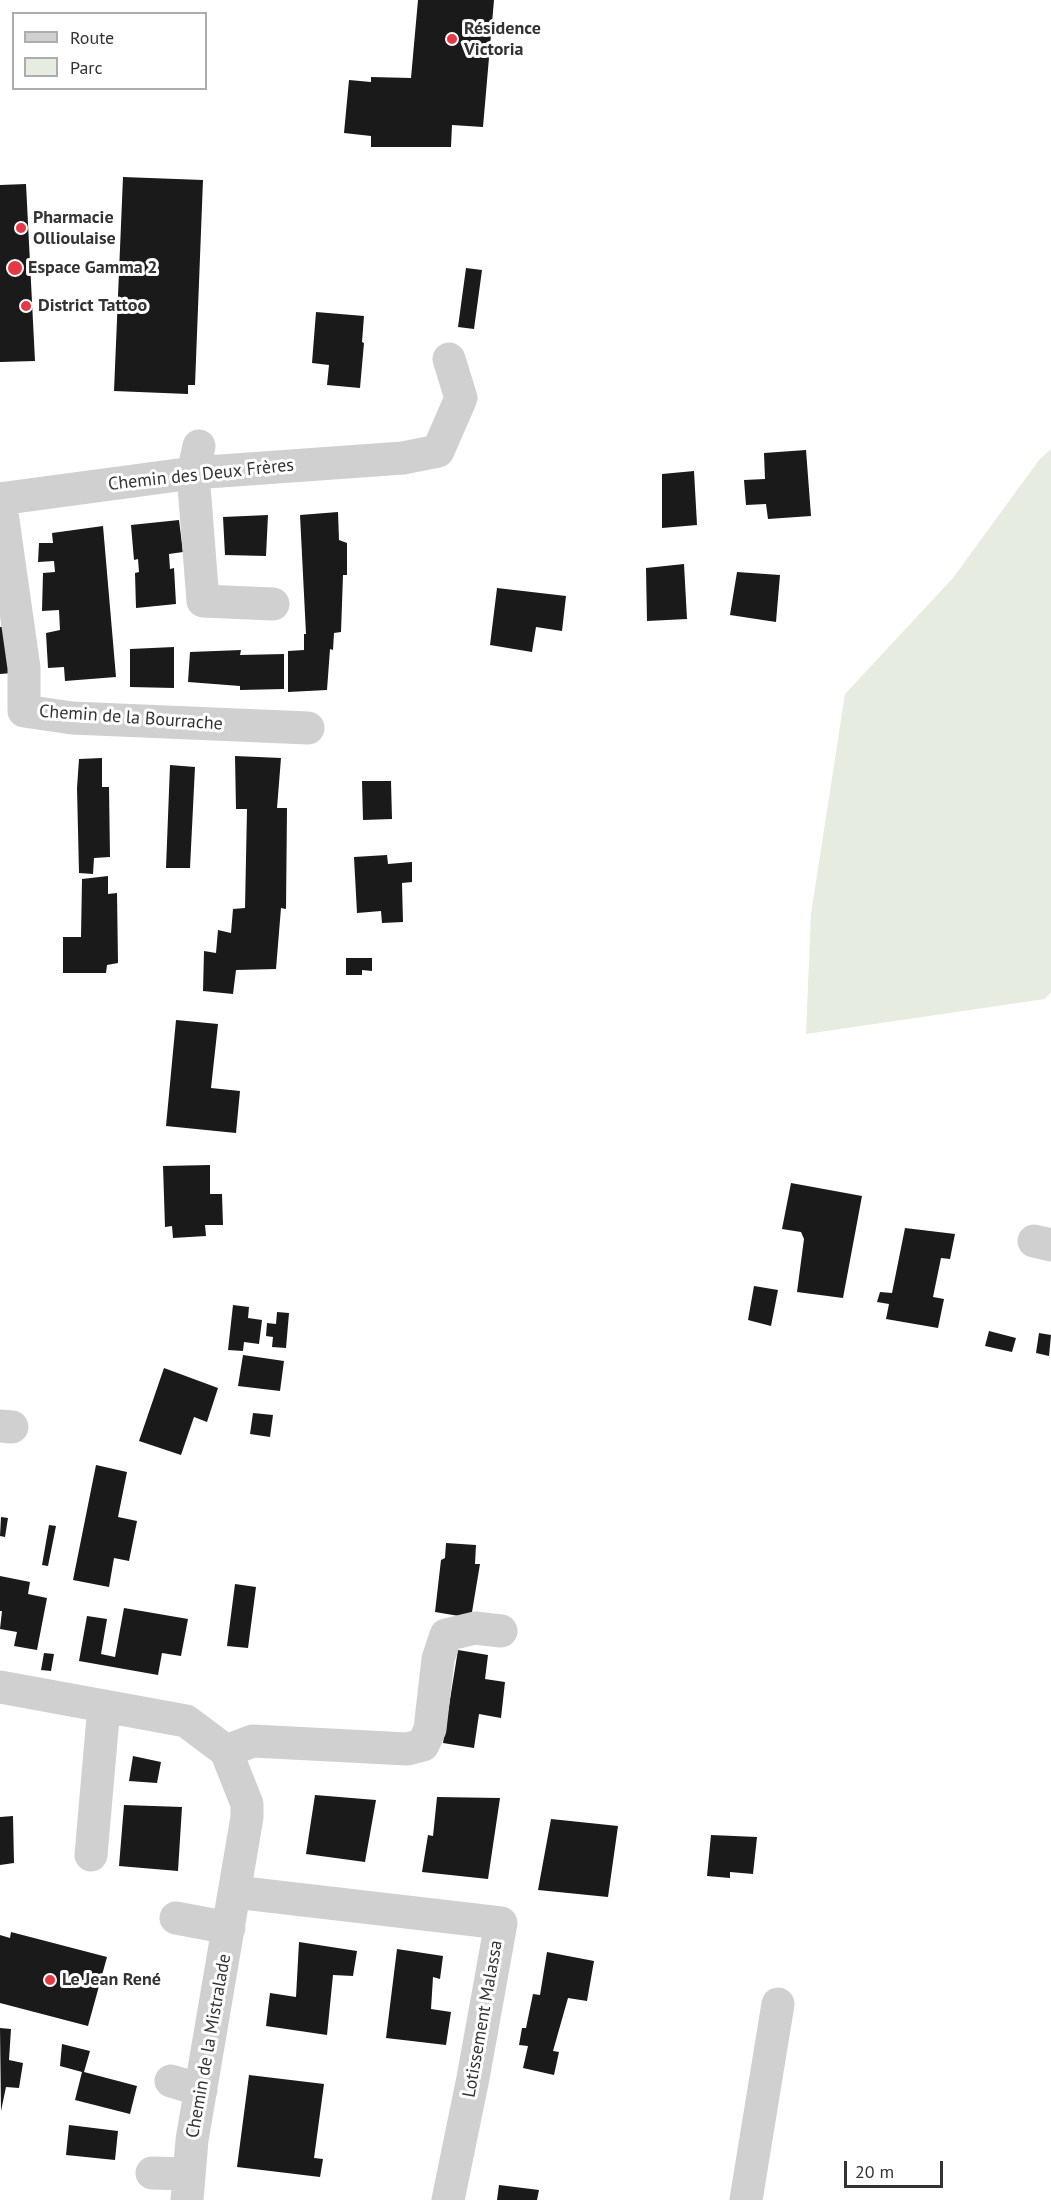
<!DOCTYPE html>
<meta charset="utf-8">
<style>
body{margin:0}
#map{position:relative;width:1051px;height:2200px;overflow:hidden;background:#fff;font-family:"PT Sans",sans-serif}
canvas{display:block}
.legend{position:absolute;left:12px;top:12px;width:195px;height:78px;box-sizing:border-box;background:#fff;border:2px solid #adadad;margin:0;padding:8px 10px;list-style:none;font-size:18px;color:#333}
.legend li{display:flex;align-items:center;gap:12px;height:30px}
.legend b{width:30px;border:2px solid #adadad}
.scale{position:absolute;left:844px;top:2161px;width:99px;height:27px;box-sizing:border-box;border:3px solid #333;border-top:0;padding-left:8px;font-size:18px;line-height:21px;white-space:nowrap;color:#333;-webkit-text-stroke:4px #fff;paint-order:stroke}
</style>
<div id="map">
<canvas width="1051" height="2200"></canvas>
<ul class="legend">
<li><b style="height:8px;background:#d0d0d0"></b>Route</li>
<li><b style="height:16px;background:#e6ecdf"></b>Parc</li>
</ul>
<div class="scale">20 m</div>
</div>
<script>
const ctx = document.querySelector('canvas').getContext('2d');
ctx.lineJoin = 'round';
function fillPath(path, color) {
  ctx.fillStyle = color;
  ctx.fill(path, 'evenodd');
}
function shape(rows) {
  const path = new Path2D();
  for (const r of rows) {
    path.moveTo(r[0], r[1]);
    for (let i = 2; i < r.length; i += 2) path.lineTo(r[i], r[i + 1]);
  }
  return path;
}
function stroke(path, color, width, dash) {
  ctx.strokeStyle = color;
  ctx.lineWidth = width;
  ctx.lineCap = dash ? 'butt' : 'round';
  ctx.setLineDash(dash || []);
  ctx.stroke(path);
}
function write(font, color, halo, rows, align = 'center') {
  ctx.font = font + ' "PT Sans",sans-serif';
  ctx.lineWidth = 6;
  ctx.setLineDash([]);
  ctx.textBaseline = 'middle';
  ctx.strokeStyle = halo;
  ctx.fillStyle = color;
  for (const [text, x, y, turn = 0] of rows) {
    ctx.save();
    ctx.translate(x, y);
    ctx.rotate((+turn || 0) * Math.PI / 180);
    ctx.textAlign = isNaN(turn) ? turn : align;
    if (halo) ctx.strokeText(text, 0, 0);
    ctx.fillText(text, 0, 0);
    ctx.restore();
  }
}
const green = shape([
 [1051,449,1051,992,1045,999,806,1034,811,914,845,694,953,578,1039,460]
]);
const building = shape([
 [418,0,494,0,483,127,452,125,451,147,371,147,371,136,344,133,349,80,371,82,371,77,411,78],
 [123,177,203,180,195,385,188,385,188,394,114,391],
 [26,184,35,361,0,362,0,185],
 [466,268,482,270,474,329,458,327],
 [316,312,364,316,362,342,364,343,360,388,327,385,329,365,312,363],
 [806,450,811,516,768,519,766,504,746,505,744,480,765,479,764,453],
 [694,471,697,525,662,528,662,474],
 [338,512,339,540,347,543,347,575,343,575,341,632,334,633,333,650,330,649,327,690,288,692,288,651,304,650,304,634,306,634,300,515],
 [268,515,266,556,225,555,223,517],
 [179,520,183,552,169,554,170,569,174,568,176,604,136,608,135,573,139,572,138,559,134,560,131,525],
 [103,526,116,677,65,681,64,667,48,668,46,633,60,630,59,610,42,611,43,573,55,572,54,561,38,562,39,543,53,543,52,533],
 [684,564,687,619,647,621,646,568],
 [737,572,780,575,776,622,730,615],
 [497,588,566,596,562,631,536,627,532,652,490,645],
 [10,626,12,673,0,674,0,627],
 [174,647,174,688,130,687,130,649],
 [241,650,240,655,284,654,284,689,240,690,240,686,188,682,190,652],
 [235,756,281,758,277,808,287,808,286,909,281,908,276,969,236,970,233,994,203,991,204,951,216,953,218,930,231,933,233,909,245,908,247,809,236,809],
 [102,758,102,787,109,787,110,857,94,858,93,874,79,873,77,788,79,759],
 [170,765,195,767,190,868,166,868],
 [362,781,391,781,392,819,363,820],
 [387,855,388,864,412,862,412,882,402,883,403,922,382,923,381,911,357,913,354,857],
 [108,876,108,894,117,893,118,963,107,965,106,973,63,973,63,937,81,937,82,879],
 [346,958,372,958,372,971,362,970,362,975,346,975],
 [176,1020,218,1024,211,1088,240,1091,236,1133,166,1126],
 [210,1165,210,1194,222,1194,223,1225,205,1225,206,1236,173,1238,172,1226,165,1227,163,1166],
 [791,1183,862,1196,843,1298,797,1292,804,1239,801,1232,782,1229],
 [905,1228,955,1234,950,1259,941,1258,933,1297,944,1299,938,1328,886,1319,889,1304,877,1302,880,1292,892,1293],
 [754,1286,778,1290,771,1326,748,1320],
 [233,1305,249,1307,248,1318,262,1320,259,1344,244,1342,243,1351,228,1350],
 [277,1312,289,1313,286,1348,272,1347,273,1337,266,1336,267,1323,276,1324],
 [989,1331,1016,1338,1012,1352,985,1346],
 [1039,1333,1051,1335,1049,1356,1036,1353],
 [243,1355,284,1361,280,1391,238,1386],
 [164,1368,218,1388,207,1422,194,1417,181,1455,139,1441],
 [253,1413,273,1415,270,1437,250,1434],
 [96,1465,127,1472,118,1517,137,1521,129,1561,114,1558,109,1587,73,1580],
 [1,1517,8,1518,5,1537,0,1536],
 [49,1525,56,1526,48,1566,42,1565],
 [446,1543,476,1545,475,1564,480,1564,471,1618,435,1612,441,1560,445,1558],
 [0,1576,30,1582,28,1594,47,1598,37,1650,14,1646,17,1632,0,1629,2,1611,0,1611],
 [235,1584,256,1587,248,1648,227,1646],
 [124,1608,188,1619,181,1656,162,1653,158,1675,79,1661,87,1616,107,1619,101,1654,115,1657],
 [458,1650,488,1655,485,1679,505,1682,501,1718,479,1714,474,1748,443,1743],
 [44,1653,54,1654,51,1671,41,1670],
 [133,1756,161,1762,157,1783,129,1781],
 [315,1795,376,1800,365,1862,306,1854],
 [437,1797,500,1798,488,1879,422,1872,428,1835,433,1836],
 [124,1805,182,1807,178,1871,119,1866],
 [13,1816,14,1863,0,1865,0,1817],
 [551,1819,618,1826,608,1897,538,1890],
 [711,1835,757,1837,753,1874,730,1872,730,1878,707,1876],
 [11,1932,107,1957,88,2026,0,2003,0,1935,10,1938],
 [299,1942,357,1951,353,1976,333,1975,327,2035,266,2026,270,1993,296,1997],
 [397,1949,443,1956,440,1979,433,1977,431,2009,451,2012,446,2045,386,2038],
 [547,1952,594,1961,587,2001,568,1998,553,2051,559,2052,554,2075,523,2068,528,2046,519,2045,522,2028,526,2028,533,1994,540,1995],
 [0,2028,11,2029,9,2060,23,2063,19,2088,6,2087,1,2111],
 [62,2044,90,2051,84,2072,137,2086,130,2114,75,2100,82,2072,60,2066],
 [249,2075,324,2084,314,2158,323,2159,320,2177,237,2167],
 [69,2125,118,2131,115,2160,66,2155],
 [499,2185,539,2190,537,2200,497,2200]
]);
const minor = shape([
 [199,446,193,473,203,601,273,604],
 [0,499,193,473,403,458,438,451,461,398,449,359],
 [0,499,24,668,24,711,72,718,308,728],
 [1034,1241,1051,1245],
 [0,1426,12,1427],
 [0,1687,186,1721,226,1751,247,1804,247,1817,192,2140,187,2200],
 [226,1751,253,1741,407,1749,423,1745,430,1729,438,1659,446,1635,475,1628,501,1631],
 [91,1855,104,1706],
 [235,1892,501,1923,473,2078,448,2200],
 [176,1918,229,1928],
 [171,2081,201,2090],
 [152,2173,189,2174],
 [746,2200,778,2004]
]);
const markers = [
 [452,39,6,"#e63946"],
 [21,228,6,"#e63946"],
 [15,268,8,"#e63946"],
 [26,306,6,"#e63946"],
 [50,1980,6,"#e63946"]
];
const poiNames = [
 ["Résidence",464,29],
 ["Victoria",464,50],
 ["Pharmacie",33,218],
 ["Ollioulaise",33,239],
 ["Espace Gamma 2",28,268],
 ["District Tattoo",38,306],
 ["Le Jean René",62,1980]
];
const streetNames = [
 ["Chemin des Deux Frères",201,475,-6],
 ["Chemin de la Bourrache",131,718,4],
 ["Lotissement Malassa",483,2019,-80],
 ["Chemin de la Mistralade",209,2046,-80]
];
fillPath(green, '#e6ecdf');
fillPath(building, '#1a1a1a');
stroke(minor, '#d0d0d0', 33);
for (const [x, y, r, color] of markers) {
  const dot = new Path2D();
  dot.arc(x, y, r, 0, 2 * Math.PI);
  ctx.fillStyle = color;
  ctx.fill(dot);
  stroke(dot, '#fff', 2);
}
write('bold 18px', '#333', '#fff', poiNames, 'left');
write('18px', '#333', '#fff', streetNames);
</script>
